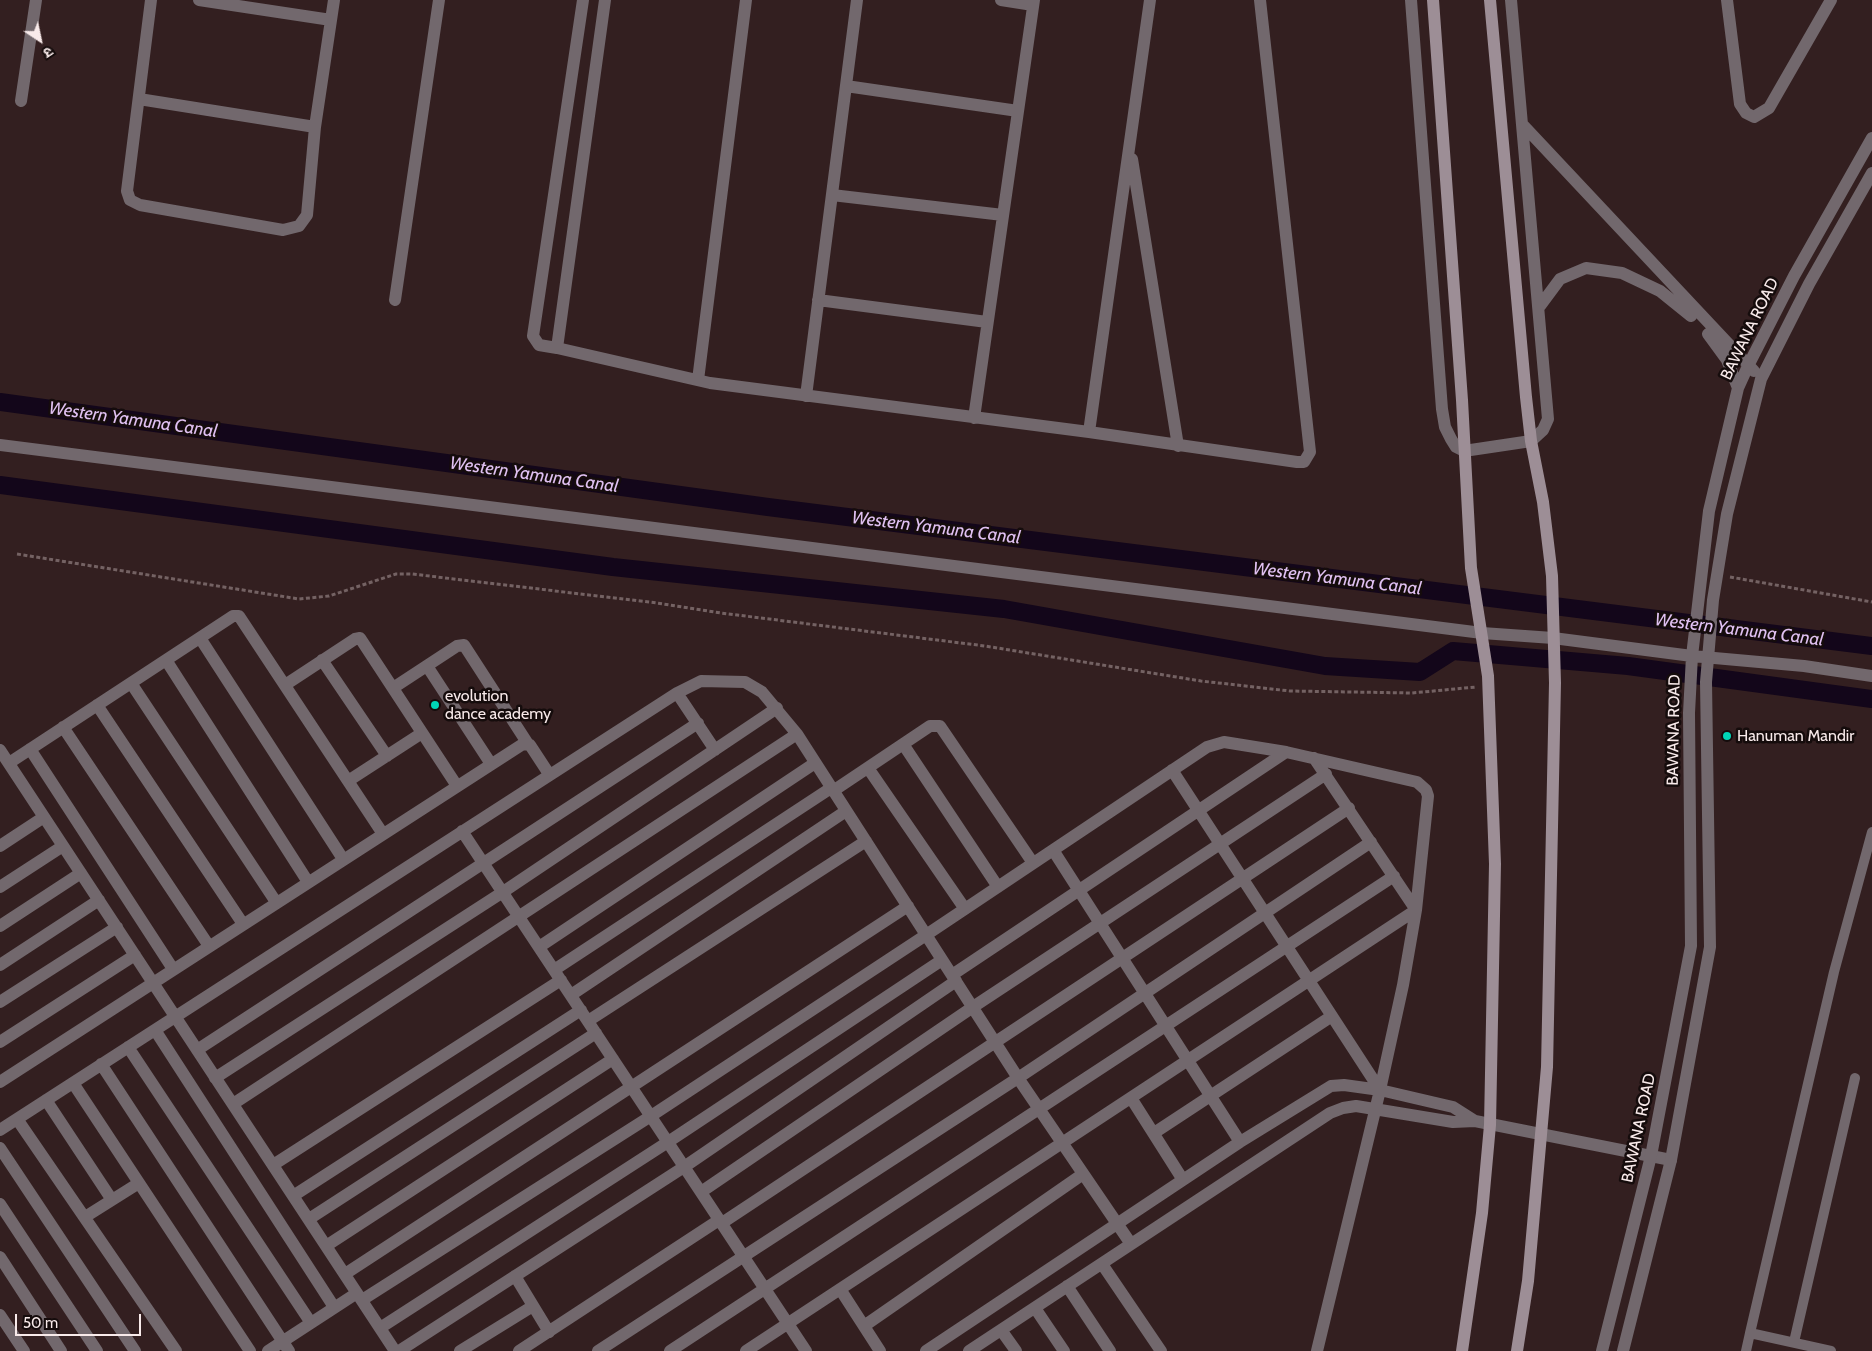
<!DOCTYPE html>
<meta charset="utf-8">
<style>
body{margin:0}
#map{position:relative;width:1872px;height:1351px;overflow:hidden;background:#331f20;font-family:Cabin,"Noto Sans Devanagari",sans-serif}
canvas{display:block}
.north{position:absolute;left:15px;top:15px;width:50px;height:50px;-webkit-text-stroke:4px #150c0c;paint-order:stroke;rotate:146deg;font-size:14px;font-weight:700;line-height:20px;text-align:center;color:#f8eaea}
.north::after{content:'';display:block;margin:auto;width:18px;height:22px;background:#f8eaea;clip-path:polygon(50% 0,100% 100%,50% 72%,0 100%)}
.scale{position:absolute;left:15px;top:1314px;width:126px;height:22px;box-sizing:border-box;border:2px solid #f8eaea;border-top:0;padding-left:6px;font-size:15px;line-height:18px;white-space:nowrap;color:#f8eaea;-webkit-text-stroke:4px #150c0c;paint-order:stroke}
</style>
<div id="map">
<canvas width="1872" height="1351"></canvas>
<div class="north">उ</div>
<div class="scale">50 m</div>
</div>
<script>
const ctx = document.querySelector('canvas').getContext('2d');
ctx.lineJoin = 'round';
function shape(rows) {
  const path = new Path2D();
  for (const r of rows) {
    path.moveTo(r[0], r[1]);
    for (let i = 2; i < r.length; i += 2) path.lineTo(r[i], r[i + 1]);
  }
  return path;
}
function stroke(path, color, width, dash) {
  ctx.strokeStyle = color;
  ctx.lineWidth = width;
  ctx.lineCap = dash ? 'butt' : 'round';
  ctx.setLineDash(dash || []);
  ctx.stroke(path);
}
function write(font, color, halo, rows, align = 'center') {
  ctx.font = font + ' Cabin,sans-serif';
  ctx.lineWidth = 5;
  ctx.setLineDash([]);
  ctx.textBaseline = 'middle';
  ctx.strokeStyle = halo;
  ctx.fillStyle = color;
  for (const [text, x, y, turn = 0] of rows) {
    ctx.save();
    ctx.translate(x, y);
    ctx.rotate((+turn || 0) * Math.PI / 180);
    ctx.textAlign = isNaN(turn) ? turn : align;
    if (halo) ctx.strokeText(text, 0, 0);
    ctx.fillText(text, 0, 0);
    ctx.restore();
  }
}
const canal = shape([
 [0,402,768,507,1872,646],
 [0,485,613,567,1004,609,1325,666,1420,672,1453,651,1628,666,1872,699]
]);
const path = shape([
 [17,554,299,599,329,596,396,574,412,574,657,603,721,613,985,646,1201,681,1290,691,1412,693,1476,687],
 [1730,577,1872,602]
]);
const service = shape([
 [1750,1333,1834,972,1872,832],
 [1794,1342,1855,1078],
 [1746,1351,1750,1333,1831,1351]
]);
const minor = shape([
 [151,0,127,191,130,200,140,205,283,230,299,226,307,215,315,127,334,0],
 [199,0,331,20],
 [583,0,533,336,539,345,557,348,605,0],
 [1001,0,1033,5],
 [1727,0,1740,104,1746,113,1754,117,1769,108,1831,0],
 [846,86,1018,111],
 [139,99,315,127],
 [21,101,36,0],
 [1132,159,1178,446],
 [832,195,1003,215],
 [395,300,439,0],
 [818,300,987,322],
 [557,348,710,383,1089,432,1297,462,1304,462,1310,452,1260,0],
 [698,380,746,0],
 [806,396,857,0],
 [974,418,1034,0],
 [1089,432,1150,0],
 [0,445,1482,633],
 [200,638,343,859],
 [166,660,308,882],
 [322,660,387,756],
 [427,666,491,764],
 [131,683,276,902],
 [285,685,355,639,360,638,457,786],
 [393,688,457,646,464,645,528,744],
 [677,693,715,750],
 [97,705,243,924],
 [63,727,209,946],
 [903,744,998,887],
 [30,749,173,969],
 [0,750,395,1351],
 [9,763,233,616,239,616,383,834],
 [868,768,965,909],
 [1172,770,1380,1090],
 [348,781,422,733],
 [833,791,930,726,940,726,1033,863],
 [462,831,806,1351],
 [0,846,44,817],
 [1053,850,1240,1142],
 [0,887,63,846],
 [0,926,81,873],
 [539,947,815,763],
 [0,965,99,900],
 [554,970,831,788],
 [952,975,1286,752],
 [571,995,846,811],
 [0,1002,117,927],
 [588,1021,866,841],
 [155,1030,334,1307],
 [0,1042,135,955],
 [128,1047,311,1323],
 [197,1050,698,723],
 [101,1064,289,1351],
 [215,1078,503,892,777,708],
 [0,1082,523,744,530,745,549,774],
 [73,1083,250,1351],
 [1131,1098,1183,1180],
 [46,1100,112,1200],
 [233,1104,797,734],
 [17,1119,176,1351],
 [0,1130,677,693,701,681,745,682,762,692,797,734,1018,1078,1131,1244],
 [1154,1133,1332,1016],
 [0,1148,135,1351],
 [273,1165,561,980],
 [701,1192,973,1007,1326,774],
 [293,1196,581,1010],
 [0,1204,97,1351],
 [85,1217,139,1183],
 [309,1219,596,1033],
 [722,1223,1349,808],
 [326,1246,613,1059],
 [0,1257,61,1351],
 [1102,1264,1161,1351],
 [345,1274,908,906],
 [515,1276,549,1332],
 [1067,1286,1110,1351],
 [840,1289,880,1351],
 [362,1300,651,1116,926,935,1207,747,1224,742,1286,752,1417,782,1426,790,1428,796,1416,910,1403,985,1380,1090,1317,1351],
 [1035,1308,1064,1351],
 [0,1315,24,1351],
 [864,1326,1083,1174],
 [380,1328,668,1142,942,960],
 [1001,1330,1016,1351],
 [268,1351,357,1293],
 [399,1351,684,1167,956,981],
 [460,1351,533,1306],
 [519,1351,719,1220],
 [598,1351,1018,1078,1371,842],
 [670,1351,1394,876],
 [746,1351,1416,910,1314,758],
 [926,1351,1240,1142,1331,1086,1344,1085,1380,1090,1440,1104,1453,1107,1475,1121],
 [969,1351,1330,1113,1343,1108,1356,1106,1453,1122,1475,1121,1671,1160]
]);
const tertiary = shape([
 [1411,0,1442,409,1445,427,1451,439,1456,447,1464,451,1531,441,1543,430,1548,419,1511,0],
 [1523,125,1754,371],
 [1540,306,1560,279,1586,268,1622,273,1660,291,1691,316],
 [1708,334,1727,360,1738,388],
 [1482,633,1553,638,1692,656,1804,666,1872,676],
 [1602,1351,1651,1156,1691,946,1689,713,1692,656,1709,511,1738,388,1748,366,1794,276,1872,138],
 [1623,1351,1671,1160,1710,947,1706,682,1713,600,1727,514,1761,379,1809,284,1872,173]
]);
const secondary = shape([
 [1433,0,1462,400,1471,568,1488,676,1495,864,1490,1125,1482,1213,1462,1351],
 [1490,0,1526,397,1531,441,1543,502,1552,576,1555,683,1547,1067,1528,1281,1517,1351]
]);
const markers = [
 [435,705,5,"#00d5b7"],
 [1727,736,5,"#00d5b7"]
];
const streetNames = [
 ["BAWANA ROAD",1750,329,-64],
 ["BAWANA ROAD",1674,730,-89],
 ["BAWANA ROAD",1639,1128,-78]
];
const poiNames = [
 ["evolution",445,696],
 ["dance academy",445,714],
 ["Hanuman Mandir",1737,736]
];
const waterNames = [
 ["Western Yamuna Canal",133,420,8],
 ["Western Yamuna Canal",534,475,8],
 ["Western Yamuna Canal",936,528,7],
 ["Western Yamuna Canal",1337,579,7],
 ["Western Yamuna Canal",1739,630,7]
];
stroke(canal, '#13061a', 18);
stroke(path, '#746263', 3, [4, 2.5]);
stroke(service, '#72686d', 10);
stroke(minor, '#72686d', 12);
stroke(tertiary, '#72686d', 12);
stroke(secondary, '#9d8e96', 12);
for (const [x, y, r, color] of markers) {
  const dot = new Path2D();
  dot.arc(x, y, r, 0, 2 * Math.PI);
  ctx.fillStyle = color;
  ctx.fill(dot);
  stroke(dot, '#150c0c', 2);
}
write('16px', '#f8eaea', '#150c0c', streetNames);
write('16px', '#f8eaea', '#150c0c', poiNames, 'left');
write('italic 18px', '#e0c1f2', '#150c0c', waterNames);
</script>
